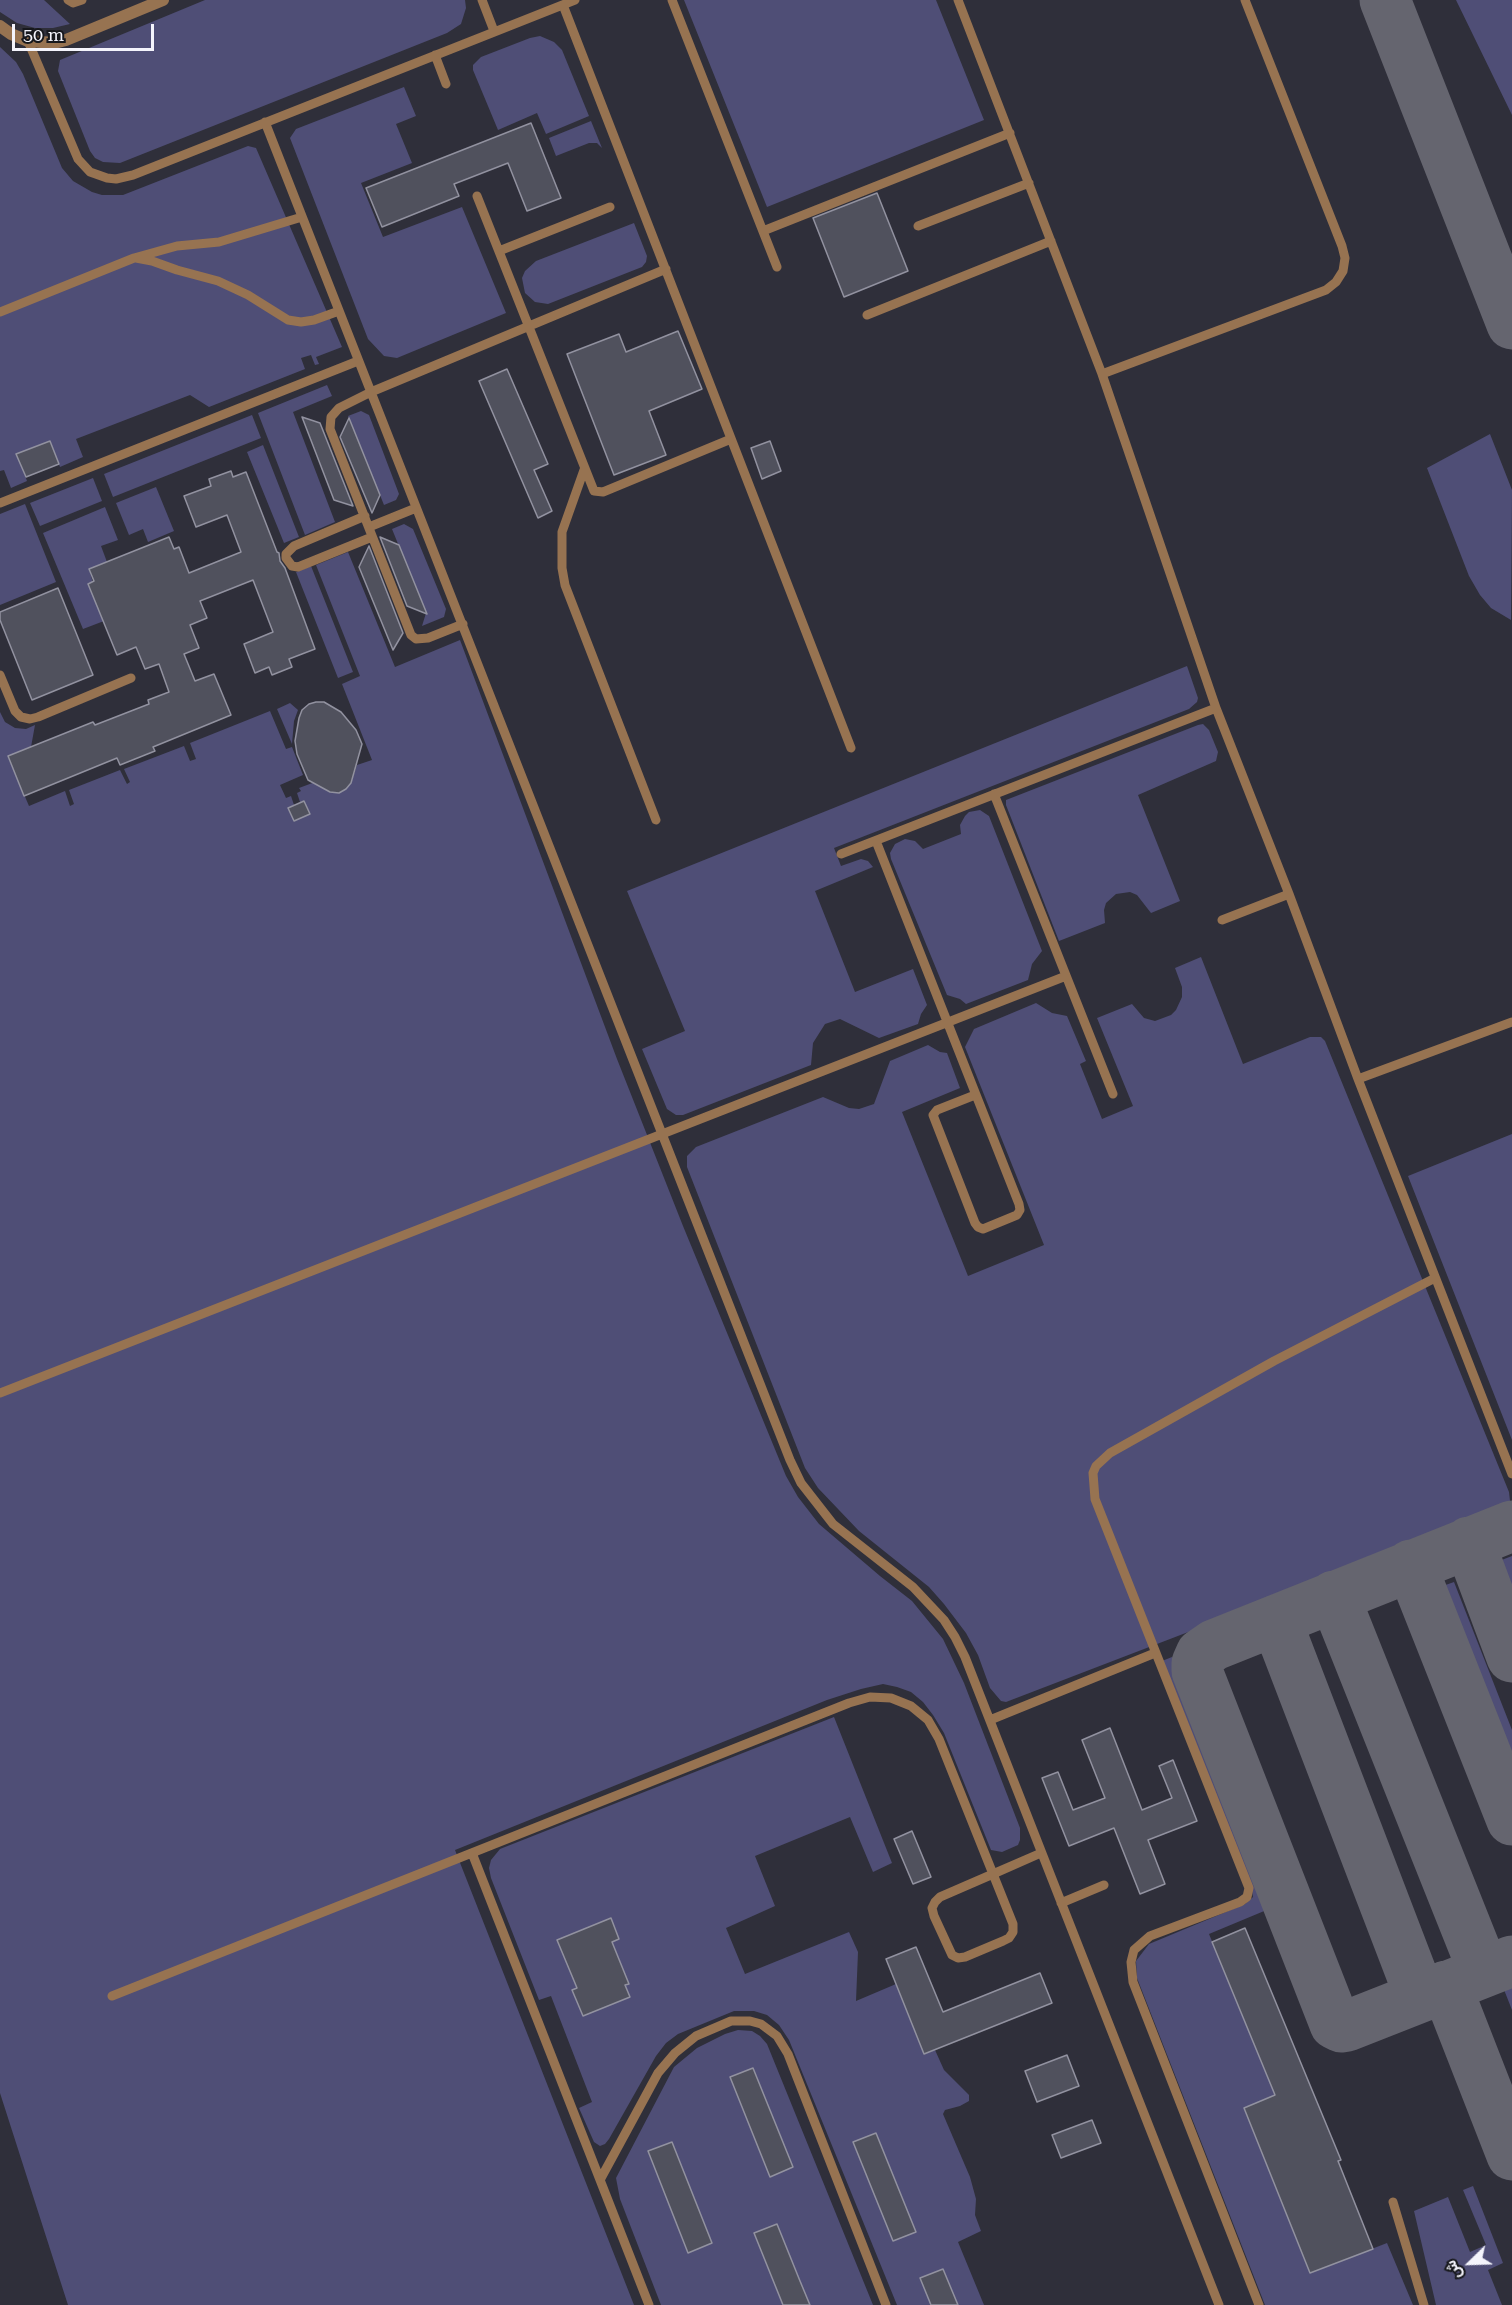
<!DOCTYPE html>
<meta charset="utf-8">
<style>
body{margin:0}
#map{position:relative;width:1512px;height:2305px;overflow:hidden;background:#2f2f3a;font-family:"Roboto Serif",Vazirmatn,serif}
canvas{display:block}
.north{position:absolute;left:1440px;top:2233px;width:60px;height:60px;-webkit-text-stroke:4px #17181d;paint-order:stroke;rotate:247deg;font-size:16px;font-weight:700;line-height:24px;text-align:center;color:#f4f4fc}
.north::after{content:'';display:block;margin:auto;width:21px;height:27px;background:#f4f4fc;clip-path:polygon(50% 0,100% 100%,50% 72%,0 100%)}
.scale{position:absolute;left:12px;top:24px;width:142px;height:27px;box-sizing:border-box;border:3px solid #f4f4fc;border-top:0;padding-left:8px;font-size:18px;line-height:21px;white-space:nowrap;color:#f4f4fc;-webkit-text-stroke:4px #17181d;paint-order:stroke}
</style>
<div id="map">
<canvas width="1512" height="2305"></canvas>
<div class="north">ش</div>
<div class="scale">50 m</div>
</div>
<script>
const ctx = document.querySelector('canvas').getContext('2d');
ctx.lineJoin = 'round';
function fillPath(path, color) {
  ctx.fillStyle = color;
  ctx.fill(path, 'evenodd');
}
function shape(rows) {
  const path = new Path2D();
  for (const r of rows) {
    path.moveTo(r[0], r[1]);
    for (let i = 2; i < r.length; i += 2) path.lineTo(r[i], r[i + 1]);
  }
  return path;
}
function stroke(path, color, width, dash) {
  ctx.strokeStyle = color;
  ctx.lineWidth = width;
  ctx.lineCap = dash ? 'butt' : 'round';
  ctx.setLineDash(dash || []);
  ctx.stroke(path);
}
const green = shape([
 [0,0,44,0,70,24,53,28,35,28,17,23,0,12],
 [205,0,465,0,466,8,461,24,447,33,120,163,103,162,95,158,90,151,58,71,60,60],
 [684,0,936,0,984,120,767,207],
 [1456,0,1512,0,1512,115],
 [540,36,554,42,562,50,589,116,546,134,537,113,498,130,473,70,473,65,481,57,530,38],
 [0,47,16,62,23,74,62,168,73,181,92,192,102,195,123,195,248,146,256,148,342,347,316,357,319,364,315,365,311,355,301,358,305,369,209,407,190,395,76,439,83,457,60,467,50,441,17,454,27,481,11,488,4,470,0,471],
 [404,87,416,116,396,124,412,163,361,183,383,237,462,207,506,313,397,358,384,356,368,339,290,138,296,129],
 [591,121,602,148,597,143,589,143,556,156,549,138],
 [634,223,647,256,646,262,642,267,548,304,535,302,525,293,522,278,525,271,536,261],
 [327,385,332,396,293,412,335,522,305,535,258,413],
 [361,411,369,415,399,494,396,500,384,505,348,416],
 [252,415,261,438,113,497,104,474],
 [1490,434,1512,490,1511,620,1491,608,1480,595,1469,576,1427,468],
 [263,445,299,537,284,543,247,452],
 [93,478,102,501,40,526,30,503],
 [156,487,174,531,148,542,143,529,129,535,116,503],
 [25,504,56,582,0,605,0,514],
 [105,507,118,540,101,546,107,562,89,569,104,621,83,629,43,533],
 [404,524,413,529,446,609,444,617,422,626,426,613,392,529],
 [348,552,395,667,460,640,617,1059,683,1226,786,1476,798,1497,819,1524,880,1576,912,1601,943,1639,964,1683,1020,1828,1020,1840,1018,1845,1002,1852,991,1850,944,1733,933,1715,923,1702,911,1692,897,1687,883,1684,861,1689,827,1700,455,1850,634,2305,68,2305,0,2093,0,712,5,722,15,728,26,729,35,725,31,747,8,757,29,806,65,791,70,806,74,804,69,790,120,770,127,784,130,782,124,769,184,746,190,761,196,759,190,743,270,711,286,749,292,747,303,775,280,785,286,798,291,796,294,805,288,808,294,820,310,814,304,801,300,802,297,793,301,791,299,788,315,782,339,793,346,789,351,783,357,765,372,760,342,684,360,676,316,565],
 [311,566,353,672,338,678,296,572],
 [1187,666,1198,698,1197,702,1189,709,834,848,841,866,861,859,868,861,873,867,815,891,855,992,913,969,927,1005,921,1014,918,1024,879,1038,840,1019,825,1024,813,1043,811,1065,683,1115,676,1115,667,1109,642,1049,685,1031,627,891],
 [290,703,298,710,294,721,292,744,277,709],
 [1203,724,1209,730,1218,752,1216,761,1138,795,1180,901,1151,913,1137,895,1130,892,1116,894,1106,903,1104,910,1105,923,1059,941,1006,805,1006,800,1198,725],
 [980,810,989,816,1042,951,1032,964,1028,980,966,1004,960,999,947,995,891,859,890,853,895,844,905,839,915,841,923,849,961,834,960,825,965,816,969,812],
 [1201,957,1243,1064,1310,1037,1321,1037,1325,1041,1509,1492,1510,1501,1506,1507,1497,1511,1420,1543,1006,1702,1001,1701,990,1688,978,1655,966,1633,944,1604,929,1587,859,1531,818,1488,805,1468,687,1167,687,1156,696,1147,823,1097,849,1108,859,1109,874,1104,890,1061,928,1045,940,1052,947,1053,960,1088,902,1112,968,1276,1044,1245,965,1047,974,1029,1036,1003,1052,1013,1067,1016,1086,1061,1080,1064,1102,1119,1133,1106,1097,1018,1132,1004,1144,1018,1155,1021,1171,1015,1176,1010,1182,997,1182,987,1175,968],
 [1512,1134,1512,1440,1408,1176],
 [1512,1556,1512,1595,1499,1561],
 [1454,1582,1512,1730,1512,1776,1437,1588],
 [1172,1657,1269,1909,1209,1934,1275,2095,1244,2108,1310,2273,1387,2243,1413,2305,1265,2305,1137,1978,1136,1961,1149,1944,1245,1904,1253,1897,1251,1886,1162,1661],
 [834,1717,892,1863,873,1872,850,1817,755,1856,775,1906,726,1928,745,1974,849,1932,858,1952,856,2001,896,1984,924,2054,935,2050,944,2070,969,2095,969,2101,960,2106,945,2110,943,2114,970,2177,976,2199,975,2215,981,2231,958,2242,984,2305,897,2305,789,2040,779,2025,767,2015,754,2011,734,2011,678,2034,666,2043,656,2056,609,2139,605,2144,600,2146,594,2142,579,2108,592,2102,551,1996,539,2000,491,1878,489,1868,491,1860,500,1849],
 [1512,1972,1512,2010,1499,1977],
 [738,2030,752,2031,760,2036,767,2044,873,2305,661,2305,620,2199,616,2178,674,2067,697,2048,725,2034],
 [1473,2186,1503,2263,1488,2270,1502,2305,1436,2305,1414,2211,1448,2197,1470,2252,1486,2245,1463,2190]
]);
const taxiway = shape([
 [1385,0,1512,324],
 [1512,1526,1214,1645,1201,1654,1197,1663,1197,1671,1335,2024,1341,2027,1347,2026,1512,1961],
 [1469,1542,1512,1657],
 [1411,1565,1512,1820],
 [1334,1596,1484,1972],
 [1276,1620,1420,1996],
 [1446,1986,1512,2155]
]);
const building = shape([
 [531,123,561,198,527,211,508,163,454,184,459,196,382,227,366,188,531,123],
 [877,193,908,271,844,297,813,218,877,193],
 [678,331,702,389,649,411,666,455,614,475,567,354,619,334,626,352,678,331],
 [507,369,548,464,534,470,552,511,538,518,479,381,507,369],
 [302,417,320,423,353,506,334,500,302,417],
 [349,418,380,495,372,513,340,437,349,418],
 [50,441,59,464,26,477,16,454,50,441],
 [770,441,781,471,762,479,751,448,770,441],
 [231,471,233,477,246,472,277,552,279,553,280,561,285,568,315,649,289,659,292,667,272,675,269,667,255,673,244,644,273,632,253,580,200,601,207,618,190,625,199,648,184,654,195,681,214,674,231,715,153,747,155,751,120,765,117,758,24,796,8,756,93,722,95,725,149,704,148,700,169,692,159,664,145,669,136,647,117,655,88,584,94,581,89,569,169,537,174,549,179,547,189,573,241,552,227,515,196,527,184,496,211,486,209,479,231,471],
 [380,537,399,545,427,614,407,606,380,537],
 [369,546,403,633,393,650,359,567,369,546],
 [58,588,93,675,32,700,0,620,0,612,58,588],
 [316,702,324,702,341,712,356,730,362,744,351,783,346,789,339,793,330,792,308,780,297,754,295,741,299,718,302,710,309,704,316,702],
 [304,801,310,814,294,821,288,808,304,801],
 [1110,1728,1142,1810,1172,1798,1159,1766,1173,1760,1197,1821,1148,1840,1165,1884,1140,1894,1114,1828,1069,1846,1042,1778,1058,1772,1073,1810,1105,1798,1082,1740,1110,1728],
 [912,1831,931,1877,913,1884,894,1839,912,1831],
 [611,1918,619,1939,612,1942,629,1984,625,1985,630,1997,583,2016,572,1990,577,1988,557,1940,611,1918],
 [1245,1928,1341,2160,1338,2161,1373,2249,1310,2273,1244,2108,1275,2095,1212,1942,1245,1928],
 [916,1947,943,2012,1040,1973,1052,2003,924,2054,886,1959,916,1947],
 [1067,2055,1079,2086,1037,2102,1025,2071,1067,2055],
 [753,2068,793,2167,770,2177,730,2077,753,2068],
 [1092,2120,1101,2143,1061,2158,1052,2135,1092,2120],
 [876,2133,916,2232,893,2241,853,2142,876,2133],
 [672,2142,712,2243,688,2253,648,2151,672,2142],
 [777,2224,800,2281,810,2305,783,2305,754,2233,777,2224],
 [943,2269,958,2305,931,2305,920,2278,943,2269]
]);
const lane = shape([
 [68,0,73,3,82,0],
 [482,0,494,31],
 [672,0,777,267],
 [958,0,1102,374,1216,708,1289,894,1358,1079,1512,1474],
 [563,5,851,748],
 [28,41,78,159,90,172,107,178,116,179,133,175,575,0],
 [435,55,446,84],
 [265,122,790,1460,801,1483,833,1524,913,1587,944,1620,955,1637,965,1657,1219,2305],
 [477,196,594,491,603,492,731,439],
 [918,226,1029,183],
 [763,231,1010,133],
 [499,251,610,207],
 [136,258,152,261,177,270,218,281,248,295,288,320,301,322,314,320,339,311],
 [0,312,134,258,177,246,219,242,302,217],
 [867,315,1051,241],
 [1102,374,1326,290,1336,282,1343,271,1345,258,1342,246,1245,0],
 [584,470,562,532,562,568,565,585,656,820],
 [0,503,358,361],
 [365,516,294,546,286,554,286,558,292,566,298,567,372,537],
 [369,527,416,508],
 [463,624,428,638,416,639,411,635,330,429,331,417,339,408,371,392,666,269],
 [0,675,15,711,21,717,30,719,38,717,131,678],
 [994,794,1113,1094],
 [876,841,1019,1204,1020,1210,1017,1215,983,1229,978,1227,975,1223,933,1115,937,1110,975,1095],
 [841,854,1216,708],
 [1222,920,1289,894],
 [1358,1079,1512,1022],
 [0,1393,1066,976],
 [990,1720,1155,1653],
 [472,1853,649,2305],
 [1061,1903,1104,1885],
 [112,1996,849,1703,870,1697,891,1698,911,1706,928,1720,939,1739,1013,1924,1013,1932,1009,1938,1003,1941,965,1957,958,1958,952,1955,934,1916,932,1908,935,1902,940,1897,993,1874,1041,1853],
 [600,2180,658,2073,675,2053,696,2036,731,2021,750,2021,761,2024,777,2036,788,2054,886,2305],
 [1393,2202,1424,2305],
 [1259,2305,1133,1982,1131,1962,1134,1950,1150,1936,1240,1902,1247,1897,1249,1888,1095,1499,1093,1473,1096,1466,1110,1453,1274,1361,1435,1278]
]);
const street = shape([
 [0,26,11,34,28,41,54,43,66,40,163,0]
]);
fillPath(green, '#4f4e76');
stroke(taxiway, '#65656f', 51);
fillPath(building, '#50515d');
stroke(building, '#9292a0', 1.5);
stroke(lane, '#977351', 9);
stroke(street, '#977351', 12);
</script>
